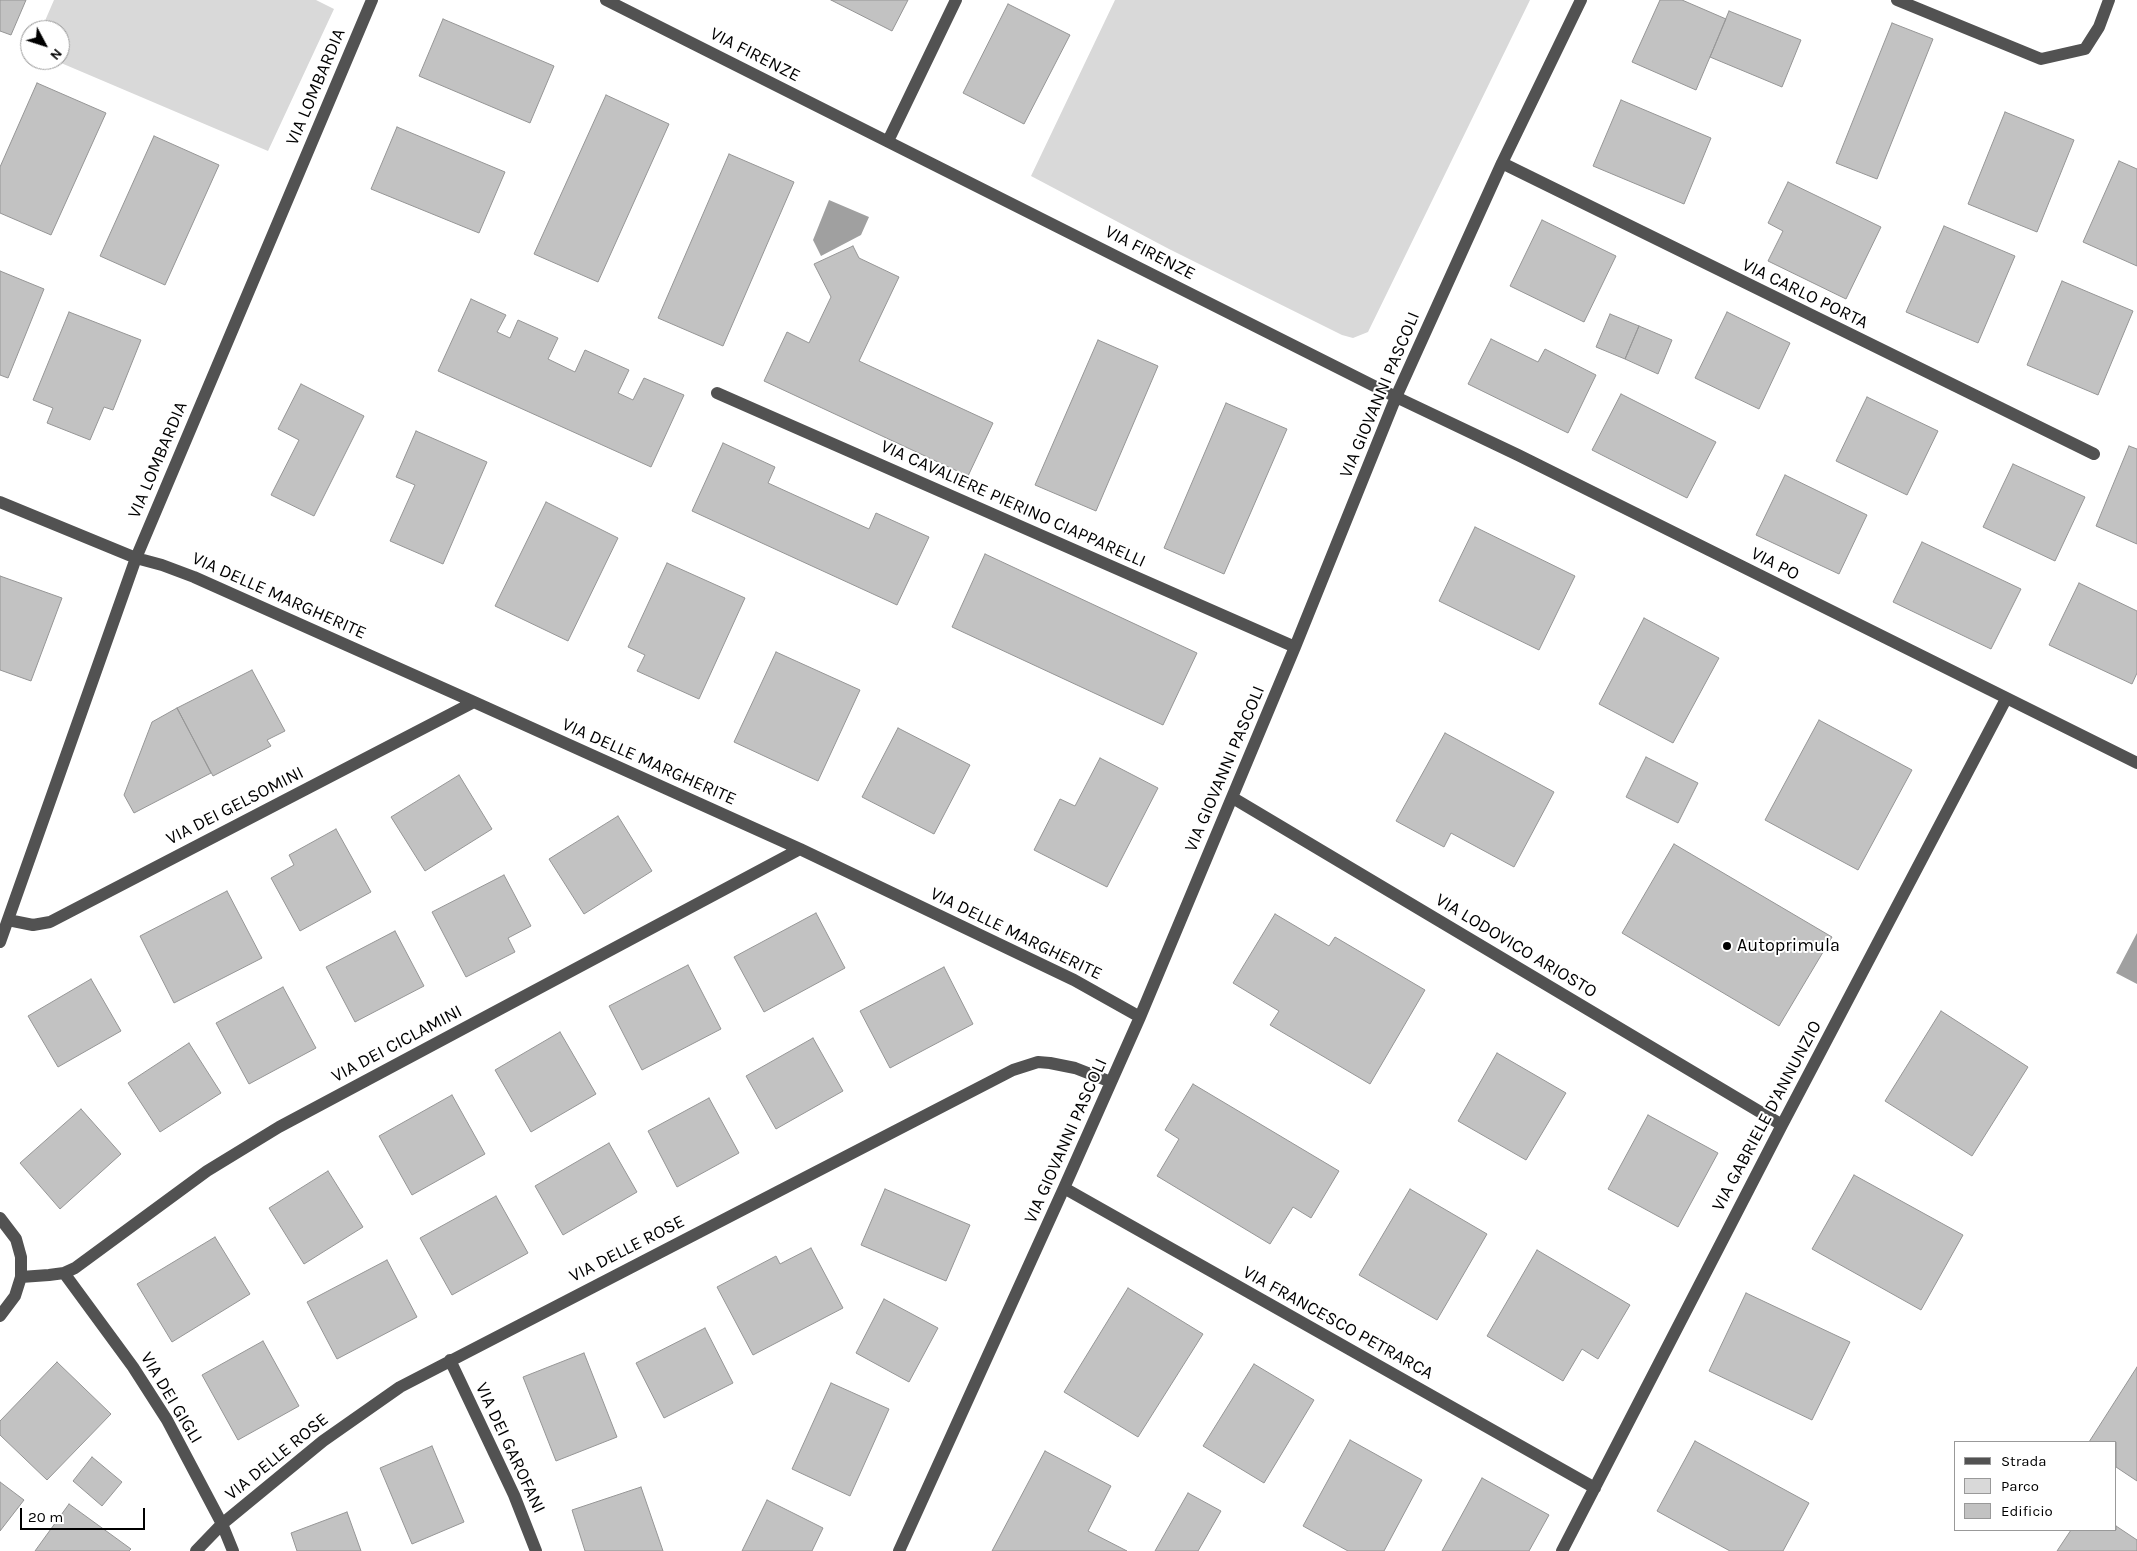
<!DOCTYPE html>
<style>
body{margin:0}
#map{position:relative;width:2137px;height:1551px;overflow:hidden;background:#fff;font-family:Karla,sans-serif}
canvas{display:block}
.legend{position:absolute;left:1954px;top:1441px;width:162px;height:90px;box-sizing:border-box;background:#fff;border:1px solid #999;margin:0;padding:6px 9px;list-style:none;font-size:15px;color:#000}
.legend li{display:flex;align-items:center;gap:10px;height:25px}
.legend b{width:25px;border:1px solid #999}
.north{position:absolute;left:20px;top:20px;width:50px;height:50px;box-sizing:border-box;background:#fff;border:1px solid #999;border-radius:50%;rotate:130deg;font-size:14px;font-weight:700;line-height:20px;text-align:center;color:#000}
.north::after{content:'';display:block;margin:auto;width:18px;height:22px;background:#000;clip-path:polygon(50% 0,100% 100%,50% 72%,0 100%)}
.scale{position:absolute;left:20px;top:1508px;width:125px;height:22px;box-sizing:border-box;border:2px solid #000;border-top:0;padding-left:6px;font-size:15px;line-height:18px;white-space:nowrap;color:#000;-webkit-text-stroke:4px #fff;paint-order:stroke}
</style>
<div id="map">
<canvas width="2137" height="1551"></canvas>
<ul class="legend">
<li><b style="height:6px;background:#525252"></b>Strada</li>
<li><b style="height:14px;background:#d9d9d9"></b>Parco</li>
<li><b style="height:14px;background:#c2c2c2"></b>Edificio</li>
</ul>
<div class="north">N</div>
<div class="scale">20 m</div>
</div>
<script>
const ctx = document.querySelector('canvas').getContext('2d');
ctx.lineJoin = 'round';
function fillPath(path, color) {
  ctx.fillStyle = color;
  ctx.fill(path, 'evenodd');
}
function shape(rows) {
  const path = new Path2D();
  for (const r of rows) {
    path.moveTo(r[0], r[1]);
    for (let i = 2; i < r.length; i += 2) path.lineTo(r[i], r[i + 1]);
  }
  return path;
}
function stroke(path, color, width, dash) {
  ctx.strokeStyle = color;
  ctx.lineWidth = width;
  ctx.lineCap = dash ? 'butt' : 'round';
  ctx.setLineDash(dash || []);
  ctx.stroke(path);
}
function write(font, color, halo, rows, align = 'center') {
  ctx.font = font + ' Karla,sans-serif';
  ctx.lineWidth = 4;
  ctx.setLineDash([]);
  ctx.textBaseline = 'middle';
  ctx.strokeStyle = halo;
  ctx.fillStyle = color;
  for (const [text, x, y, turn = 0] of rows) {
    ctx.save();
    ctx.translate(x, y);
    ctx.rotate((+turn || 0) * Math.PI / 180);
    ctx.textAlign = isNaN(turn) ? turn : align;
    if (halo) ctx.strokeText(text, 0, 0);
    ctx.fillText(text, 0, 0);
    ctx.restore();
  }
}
const green = shape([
 [54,0,316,0,334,9,268,151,54,60,60,60,60,30,41,30],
 [1115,0,1530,0,1368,332,1353,338,1342,335,1169,249,1031,176]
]);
const water = shape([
 [829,200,869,217,861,235,821,256,813,240],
 [2137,933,2137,984,2116,973]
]);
const building = shape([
 [0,0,26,0,11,35,0,31,0,0],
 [831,0,908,0,892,31,831,0],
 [1660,0,1682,0,1726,19,1696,90,1632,62,1660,0],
 [1008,4,1070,35,1024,124,963,93,1008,4],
 [1729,11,1801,40,1782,87,1710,57,1729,11],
 [443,19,554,66,530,123,419,76,443,19],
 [1892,23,1933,39,1877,179,1836,163,1892,23],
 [37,83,106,113,51,235,0,213,0,167,37,83],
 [606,95,669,124,598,282,534,254,606,95],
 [1621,100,1711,138,1684,204,1593,166,1621,100],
 [2005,112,2074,140,2037,232,1968,204,2005,112],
 [397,127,505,172,479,233,371,189,397,127],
 [154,136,219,165,165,285,100,256,154,136],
 [729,154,794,182,723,346,658,318,729,154],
 [2119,161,2137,169,2137,266,2083,242,2119,161],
 [1788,182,1881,227,1846,299,1768,261,1783,231,1768,223,1788,182],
 [1542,220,1616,256,1584,322,1510,286,1542,220],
 [1944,226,2015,256,1978,343,1906,312,1944,226],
 [853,246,859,258,899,277,859,361,993,423,968,476,764,381,787,332,809,343,831,297,814,264,853,246],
 [0,271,44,289,8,378,0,375,0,271],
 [2062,281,2133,311,2098,395,2027,365,2062,281],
 [471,299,506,315,497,332,510,338,518,320,558,338,548,359,575,372,585,350,629,370,618,393,633,400,644,378,684,395,651,467,438,371,471,299],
 [69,312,141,340,113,410,104,407,90,440,47,423,53,408,33,400,69,312],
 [1727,312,1790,343,1759,409,1695,378,1727,312],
 [1610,314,1639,326,1625,359,1596,347,1610,314],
 [1639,326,1672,340,1658,374,1625,359,1639,326],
 [1491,339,1538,362,1545,349,1596,375,1568,433,1468,384,1491,339],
 [1098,340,1158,366,1096,511,1035,485,1098,340],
 [301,384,364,416,314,516,271,495,299,440,278,429,301,384],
 [1621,394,1716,442,1687,498,1592,450,1621,394],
 [1867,397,1938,431,1907,495,1836,461,1867,397],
 [1226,403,1287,429,1224,574,1164,548,1226,403],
 [416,431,487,462,443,564,390,541,415,485,396,477,416,431],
 [723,443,775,467,768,483,869,529,876,513,929,537,897,605,692,511,723,443],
 [2129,446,2137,449,2137,544,2096,526,2129,446],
 [2013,464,2085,497,2055,561,1983,527,2013,464],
 [1785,475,1867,515,1839,574,1756,535,1785,475],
 [546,502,618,538,568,641,495,606,546,502],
 [1475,527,1575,576,1539,650,1439,601,1475,527],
 [1922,542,2021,589,1991,649,1893,602,1922,542],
 [985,554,1197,653,1163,725,952,627,985,554],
 [667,563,745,598,699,699,637,671,645,655,628,647,667,563],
 [0,576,62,598,31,681,0,670,0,576],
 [2079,583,2137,611,2137,673,2132,684,2049,645,2079,583],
 [1644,618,1719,658,1673,743,1599,704,1644,618],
 [776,652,860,690,818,781,734,742,776,652],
 [252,670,285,731,267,740,271,746,213,776,177,708,252,670],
 [177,708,211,773,134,813,124,795,152,722,177,708],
 [1819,720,1912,770,1858,870,1765,820,1819,720],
 [898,728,970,765,934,834,862,797,898,728],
 [1445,733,1554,792,1514,867,1451,833,1444,847,1396,821,1445,733],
 [1646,757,1698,783,1678,823,1626,797,1646,757],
 [1100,758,1158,788,1107,887,1034,850,1060,799,1075,806,1100,758],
 [459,775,492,829,425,871,391,817,459,775],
 [618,816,652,871,584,914,549,859,618,816],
 [336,829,371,892,300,931,271,878,294,865,289,855,336,829],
 [1674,844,1832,937,1779,1026,1622,933,1674,844],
 [504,875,531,926,508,938,515,952,466,977,432,912,504,875],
 [227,891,262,958,174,1003,140,936,227,891],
 [816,913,845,968,764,1012,734,957,816,913],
 [1275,914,1329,946,1335,937,1425,990,1370,1084,1270,1025,1279,1011,1233,983,1275,914],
 [395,931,424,986,355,1022,326,967,395,931],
 [688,965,721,1029,642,1070,609,1006,688,965],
 [944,967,973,1024,890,1068,860,1011,944,967],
 [91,979,121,1031,58,1067,28,1016,91,979],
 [283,987,316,1048,249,1084,216,1023,283,987],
 [1941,1011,2028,1067,1972,1156,1885,1101,1941,1011],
 [560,1032,596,1094,531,1132,495,1070,560,1032],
 [813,1038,843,1091,776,1129,746,1076,813,1038],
 [189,1043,221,1093,160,1132,128,1083,189,1043],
 [1497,1053,1566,1093,1526,1160,1458,1121,1497,1053],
 [1193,1084,1339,1171,1311,1218,1293,1207,1270,1244,1157,1176,1179,1139,1165,1130,1193,1084],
 [452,1095,485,1154,412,1195,379,1136,452,1095],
 [709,1098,739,1153,677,1187,648,1131,709,1098],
 [81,1109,121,1154,60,1209,20,1163,81,1109],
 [1648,1115,1718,1153,1678,1227,1608,1189,1648,1115],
 [609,1143,637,1192,563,1235,535,1186,609,1143],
 [328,1171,363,1227,304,1264,269,1208,328,1171],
 [1854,1175,1963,1235,1921,1310,1812,1249,1854,1175],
 [885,1189,970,1225,946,1281,861,1245,885,1189],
 [1410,1189,1487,1234,1437,1320,1359,1275,1410,1189],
 [496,1196,528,1253,452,1295,420,1238,496,1196],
 [215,1237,250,1294,172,1342,137,1284,215,1237],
 [811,1248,843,1308,753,1355,717,1287,776,1256,780,1264,811,1248],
 [1537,1250,1630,1305,1598,1359,1582,1349,1563,1381,1487,1336,1537,1250],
 [387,1260,417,1317,337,1359,307,1302,387,1260],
 [1128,1288,1203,1334,1138,1437,1064,1392,1128,1288],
 [1746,1293,1850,1342,1812,1420,1709,1371,1746,1293],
 [884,1299,938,1328,909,1382,856,1353,884,1299],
 [705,1328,733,1383,664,1418,636,1363,705,1328],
 [263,1341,299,1406,238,1440,202,1375,263,1341],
 [584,1353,617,1437,556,1461,523,1377,584,1353],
 [57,1362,111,1414,47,1480,0,1435,0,1421,57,1362],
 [1254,1364,1314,1400,1264,1483,1203,1446,1254,1364],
 [2137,1367,2137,1481,2116,1467,2116,1442,2089,1442,2137,1367],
 [831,1383,889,1409,850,1496,792,1469,831,1383],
 [1350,1440,1422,1480,1384,1551,1348,1551,1303,1526,1350,1440],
 [1695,1441,1809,1503,1783,1551,1730,1551,1657,1511,1695,1441],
 [432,1446,464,1522,412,1544,380,1468,432,1446],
 [1045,1451,1111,1486,1088,1531,1127,1551,992,1551,1045,1451],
 [92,1457,122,1482,102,1506,73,1481,92,1457],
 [1482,1478,1549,1515,1529,1551,1442,1551,1482,1478],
 [0,1482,24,1500,0,1531,0,1482],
 [641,1487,663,1551,585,1551,572,1510,641,1487],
 [1188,1493,1221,1511,1198,1551,1155,1551,1188,1493],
 [767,1500,823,1528,812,1551,742,1551,767,1500],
 [69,1504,131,1549,129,1551,35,1551,69,1504],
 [347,1512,361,1551,297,1551,291,1533,347,1512],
 [2116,1526,2137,1540,2137,1551,2057,1551,2071,1530,2116,1530,2116,1526]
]);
const minor = shape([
 [606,0,1396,397,1518,455,2137,763],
 [1897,0,2041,59,2085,49,2099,27,2109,0],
 [888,141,956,0],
 [1502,163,2094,454],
 [717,393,1295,647],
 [0,502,136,558,162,565,194,577,474,702,800,849,1074,980,1140,1017],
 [1233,798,1782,1125],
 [8,920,33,925,50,922,474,702],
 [0,942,136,558,372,0],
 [1064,1188,1595,1488],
 [0,1218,16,1239,21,1257,21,1277,15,1296,0,1316],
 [64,1273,133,1367,167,1420,222,1524,233,1551],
 [21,1277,49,1275,64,1273,75,1268,207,1171,279,1127,800,849],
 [450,1360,514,1495,536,1551],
 [196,1551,222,1524,323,1441,400,1387,1013,1070,1038,1062,1050,1063,1075,1068,1111,1082],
 [899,1551,1064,1188,1140,1017,1295,647,1396,397,1502,163,1581,0],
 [1562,1551,1782,1125,2006,699]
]);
const markers = [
 [1727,946,5,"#000"]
];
const streetNames = [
 ["VIA FIRENZE",755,55,27],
 ["VIA LOMBARDIA",316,87,-67],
 ["VIA FIRENZE",1150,253,27],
 ["VIA CARLO PORTA",1805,294,26],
 ["VIA GIOVANNI PASCOLI",1380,395,-67],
 ["VIA LOMBARDIA",158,460,-67],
 ["VIA CAVALIERE PIERINO CIAPPARELLI",1013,504,24],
 ["VIA PO",1775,564,27],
 ["VIA DELLE MARGHERITE",279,596,24],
 ["VIA DELLE MARGHERITE",649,762,24],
 ["VIA GIOVANNI PASCOLI",1225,769,-67],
 ["VIA DEI GELSOMINI",235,806,-27],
 ["VIA DELLE MARGHERITE",1016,934,26],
 ["VIA LODOVICO ARIOSTO",1516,946,31],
 ["VIA DEI CICLAMINI",397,1044,-28],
 ["VIA GABRIELE D'ANNUNZIO",1767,1116,-62],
 ["VIA GIOVANNI PASCOLI",1066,1141,-66],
 ["VIA DELLE ROSE",627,1249,-27],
 ["VIA FRANCESCO PETRARCA",1338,1323,29],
 ["VIA DEI GIGLI",171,1398,59],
 ["VIA DEI GAROFANI",510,1448,65],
 ["VIA DELLE ROSE",277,1457,-39]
];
const poiNames = [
 ["Autoprimula",1737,946]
];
fillPath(green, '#d9d9d9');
fillPath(water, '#a0a0a0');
fillPath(building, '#c2c2c2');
stroke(building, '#969696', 1);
stroke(minor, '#525252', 12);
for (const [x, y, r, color] of markers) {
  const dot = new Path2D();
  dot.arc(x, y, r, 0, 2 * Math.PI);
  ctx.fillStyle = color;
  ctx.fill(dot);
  stroke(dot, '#fff', 2);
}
write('18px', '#000', '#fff', streetNames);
write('18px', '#000', '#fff', poiNames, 'left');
</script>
